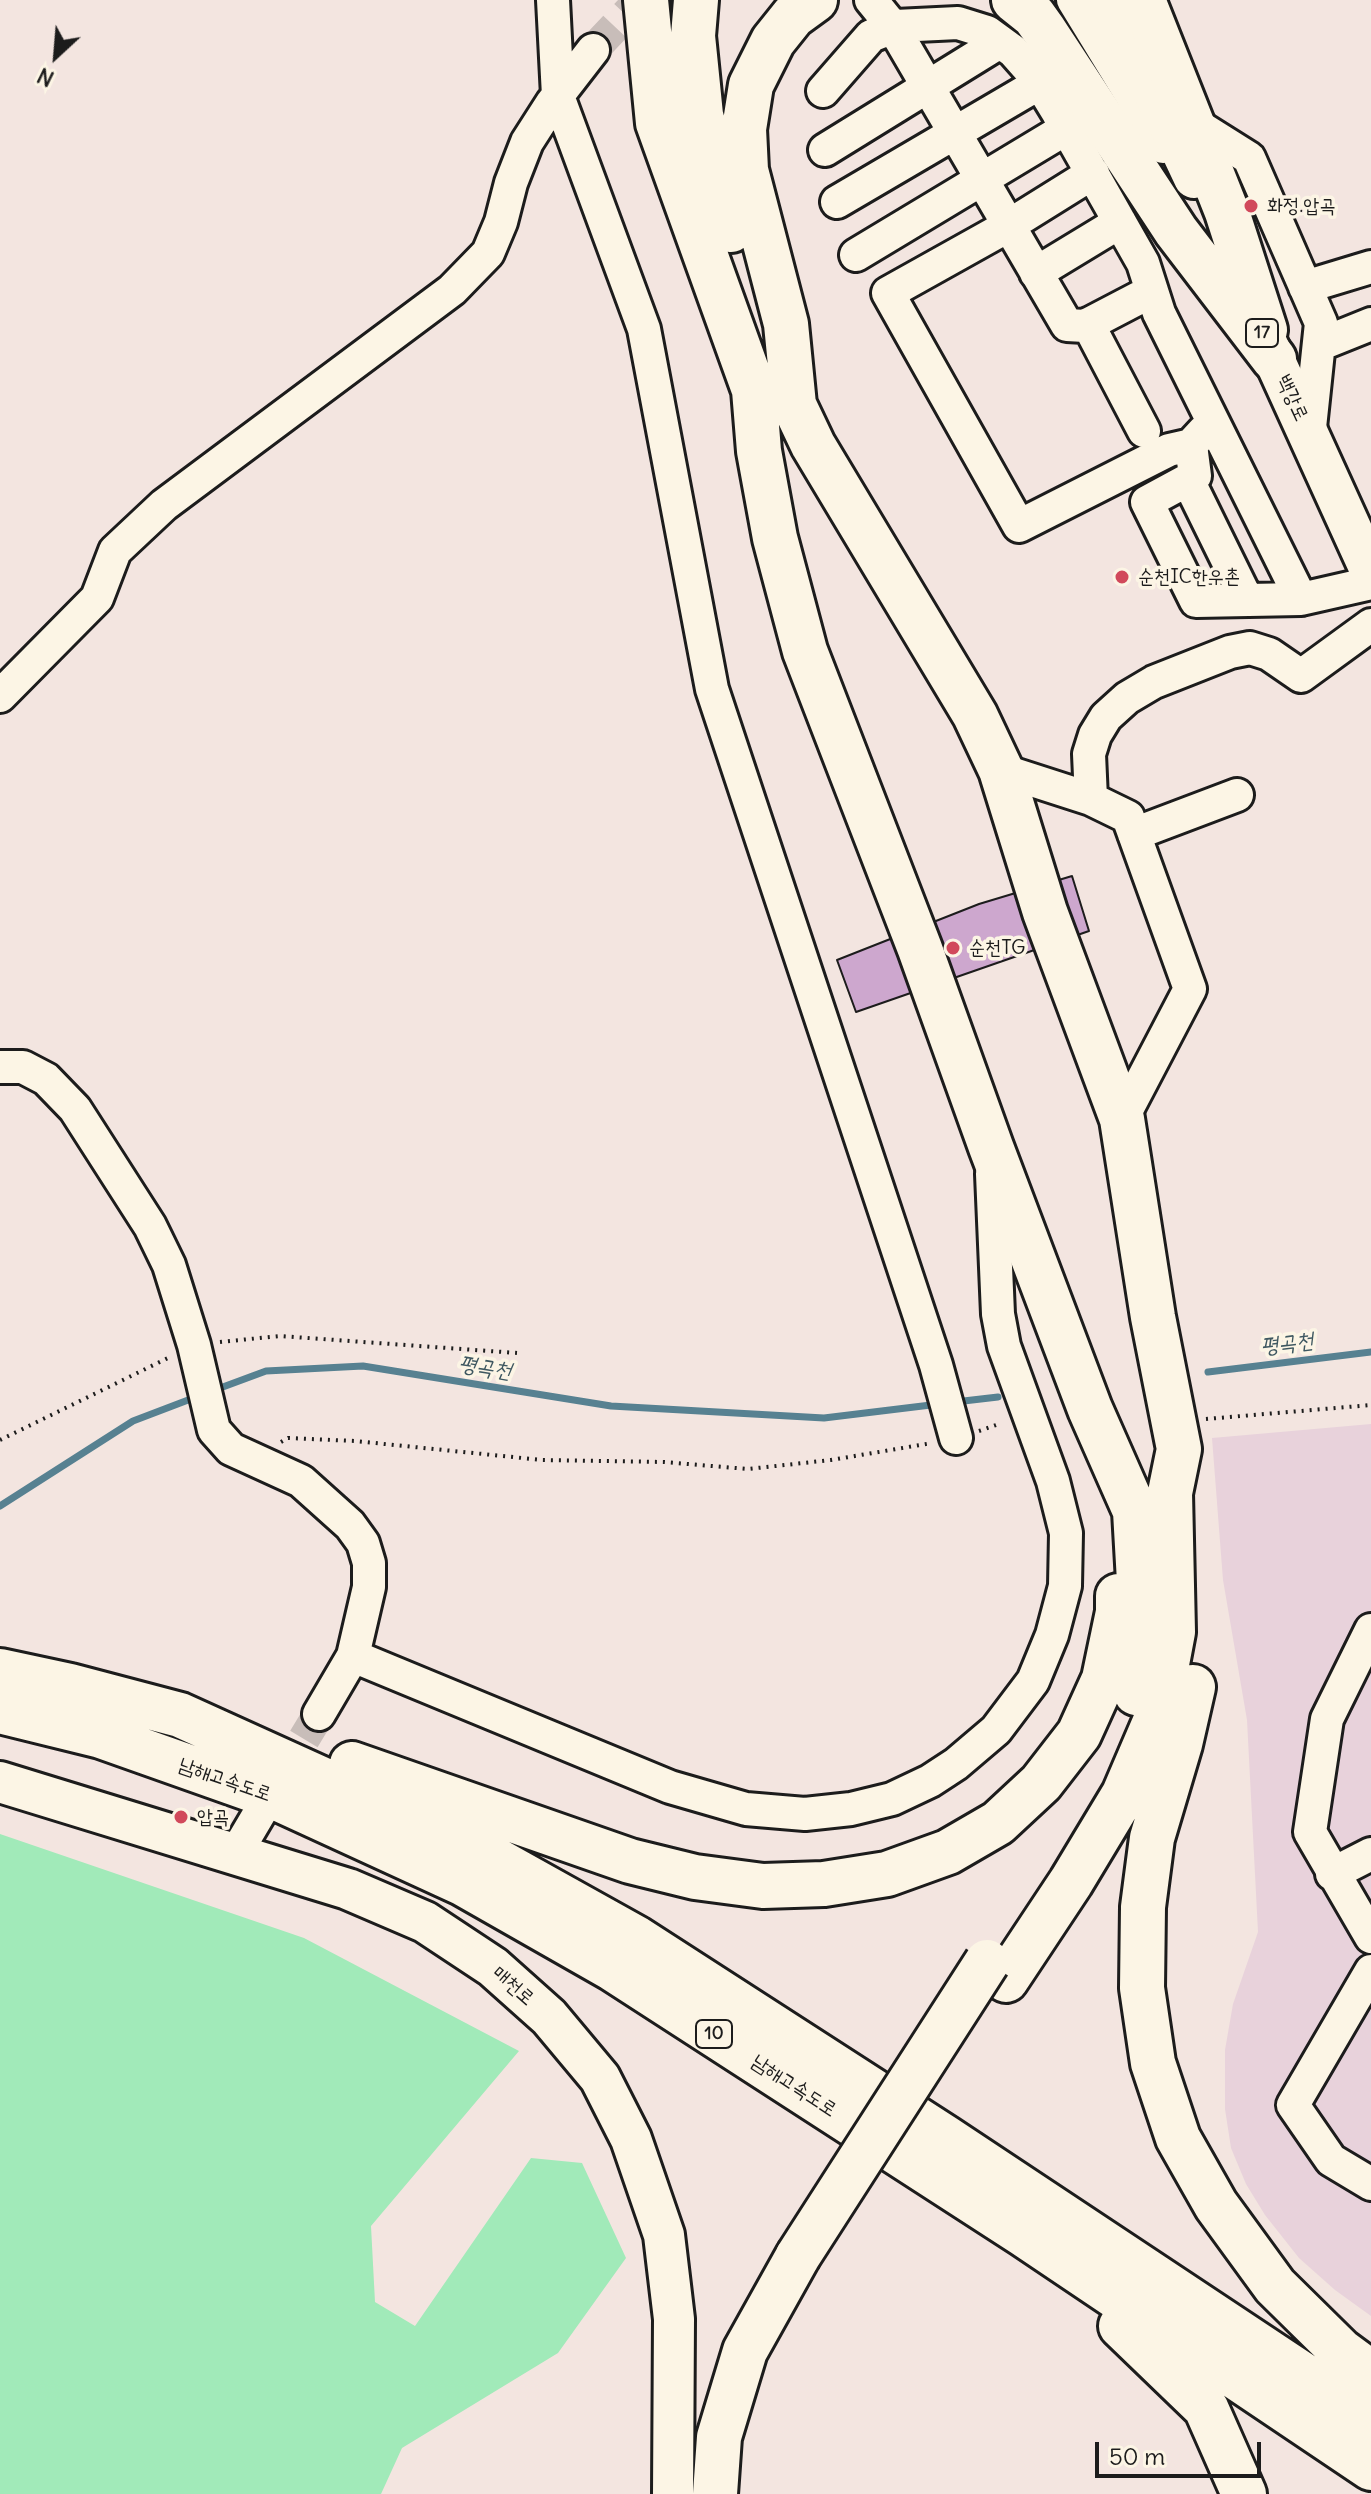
<!DOCTYPE html>
<meta charset="utf-8">
<style>
body{margin:0}
#map{position:relative;width:1371px;height:2494px;overflow:hidden;background:#f3e5e0;font-family:Delius,sans-serif}
canvas{display:block}
.north{position:absolute;left:16px;top:16px;width:80px;height:80px;-webkit-text-stroke:6px #fcf5e5;paint-order:stroke;rotate:206deg;font-size:22px;font-weight:700;line-height:32px;text-align:center;color:#1c1c1c}
.north::after{content:'';display:block;margin:auto;width:28px;height:36px;background:#1c1c1c;clip-path:polygon(50% 0,100% 100%,50% 72%,0 100%)}
.scale{position:absolute;left:1095px;top:2442px;width:166px;height:36px;box-sizing:border-box;border:4px solid #1c1c1c;border-top:0;padding-left:10px;font-size:24px;line-height:28px;white-space:nowrap;color:#1c1c1c;-webkit-text-stroke:6px #fcf5e5;paint-order:stroke}
</style>
<div id="map">
<canvas width="1371" height="2494"></canvas>
<div class="north">N</div>
<div class="scale">50 m</div>
</div>
<script>
const ctx = document.querySelector('canvas').getContext('2d');
ctx.lineJoin = 'round';
function fillPath(path, color) {
  ctx.fillStyle = color;
  ctx.fill(path, 'evenodd');
}
function shape(rows) {
  const path = new Path2D();
  for (const r of rows) {
    path.moveTo(r[0], r[1]);
    for (let i = 2; i < r.length; i += 2) path.lineTo(r[i], r[i + 1]);
  }
  return path;
}
function stroke(path, color, width, dash) {
  ctx.strokeStyle = color;
  ctx.lineWidth = width;
  ctx.lineCap = dash ? 'butt' : 'round';
  ctx.setLineDash(dash || []);
  ctx.stroke(path);
}
function write(font, color, halo, rows, align = 'center') {
  ctx.font = font + ' Delius,"Poor Story",sans-serif';
  ctx.lineWidth = 7;
  ctx.setLineDash([]);
  ctx.textBaseline = 'middle';
  ctx.strokeStyle = halo;
  ctx.fillStyle = color;
  for (const [text, x, y, turn = 0] of rows) {
    ctx.save();
    ctx.translate(x, y);
    ctx.rotate((+turn || 0) * Math.PI / 180);
    ctx.textAlign = isNaN(turn) ? turn : align;
    if (halo) ctx.strokeText(text, 0, 0);
    ctx.fillText(text, 0, 0);
    ctx.restore();
  }
}
const built = shape([
 [1371,1424,1371,2316,1335,2290,1299,2258,1265,2215,1246,2184,1231,2148,1225,2109,1225,2050,1233,2004,1258,1932,1247,1720,1223,1580,1212,1438]
]);
const green = shape([
 [0,1834,304,1938,519,2051,371,2226,375,2302,415,2326,531,2158,582,2163,626,2258,558,2353,402,2448,381,2494,0,2494]
]);
const stream = shape([
 [1208,1372,1371,1352],
 [212,1391,266,1371,363,1366,611,1406,824,1418,939,1404],
 [955,1402,998,1397],
 [0,1506,133,1421,196,1397]
]);
const building = shape([
 [1072,876,1089,931,856,1012,837,960,979,904,1072,876]
]);
const minorTunnel = shape([
 [593,50,640,0],
 [279,1780,319,1714]
]);
const path = shape([
 [220,1342,280,1336,517,1353],
 [1206,1419,1371,1405],
 [979,1431,999,1424],
 [0,1440,170,1357],
 [281,1442,288,1438,355,1441,542,1460,664,1462,748,1469,831,1460,932,1443]
]);
const minor = shape([
 [553,0,558,96,644,329,712,689,936,1365,956,1438],
 [871,0,893,27,1067,325,1085,326,1152,291],
 [1073,0,1163,147],
 [823,91,871,36,896,26,958,23,987,32,1013,51,1036,77,1058,113,1143,263,1159,313,1301,599,1371,583],
 [1187,119,1249,158,1321,323,1309,437],
 [825,150,1000,42],
 [1093,173,1008,226,888,293,1019,526,1169,450,1191,445],
 [837,202,1040,83],
 [856,255,1067,128],
 [1036,273,1120,222],
 [1305,287,1371,267],
 [1088,324,1144,431],
 [1319,345,1371,324],
 [1204,431,1191,445,1195,476,1147,502,1196,601,1301,599],
 [1188,480,1247,600],
 [0,696,97,598,115,551,164,505,452,290,488,253,501,222,511,183,527,142,552,103,593,50],
 [1001,770,1091,799,1128,817,1190,989,1122,1119],
 [1091,799,1089,754,1095,735,1106,717,1127,698,1154,682,1230,652,1250,648,1269,654,1301,676,1371,625],
 [1134,834,1237,795],
 [0,1067,23,1067,46,1079,75,1109,150,1226,169,1265,194,1345,214,1430,231,1449,301,1481,350,1525,363,1543,369,1563,369,1587,353,1656,319,1714],
 [1371,1630,1327,1719,1310,1832,1371,1937],
 [353,1656,670,1787,746,1809,805,1814,851,1809,892,1799,930,1781,956,1764,996,1730,1033,1681,1052,1635,1065,1586,1066,1533,1053,1481,1004,1346,998,1314,992,1174],
 [236,1853,262,1809],
 [1332,1874,1371,1854],
 [1371,1971,1293,2105,1331,2160,1371,2184]
]);
const major = shape([
 [1110,0,1194,178],
 [1260,328,1371,572],
 [0,1782,348,1889,425,1922,493,1967,549,2017,600,2078,631,2139,664,2235,674,2319,673,2494]
]);
const highway = shape([
 [646,0,658,123,754,390,759,451,775,538,805,651,920,949,991,1147,1090,1409,1135,1511,1142,1634,1136,1693],
 [696,0,693,36,701,115,731,230],
 [815,0,793,16,773,41,751,85,744,129,746,170,786,324,794,405,813,445,975,715,1001,770,1045,912,1122,1119,1153,1317,1179,1449,1170,1493,1173,1632,1157,1717,1124,1794,1071,1882,1006,1980],
 [1014,0,1034,16,1044,30,1176,231,1274,359],
 [1143,0,1227,212,1265,330],
 [0,1671,70,1686,180,1715,478,1850,636,1938,946,2138,1371,2420],
 [1193,1687,1180,1744,1152,1838,1143,1907,1142,1988,1153,2063,1178,2138,1216,2205,1275,2286,1341,2351,1371,2373],
 [0,1711,101,1736,279,1799,462,1883,613,1969,1023,2234,1371,2468],
 [352,1764,630,1861,695,1877,763,1886,824,1884,887,1874,948,1852,998,1823,1041,1783,1079,1734,1104,1679,1118,1612,1118,1596],
 [1121,2326,1206,2408,1244,2494],
 [715,2494,719,2437,745,2351,798,2256]
]);
const highwayBridge = shape([
 [798,2256,987,1962]
]);
const markers = [
 [1251,206,8,"#d1495b"],
 [1122,577,8,"#d1495b"],
 [953,948,8,"#d1495b"],
 [181,1817,8,"#d1495b"]
];
const shields = [
 [1262,333,32],
 [714,2034,36]
];
const shieldNames = [
 ["17",1262,333],
 ["10",714,2034]
];
const poiNames = [
 ["화정.압곡",1267,206],
 ["순천IC한우촌",1138,577],
 ["순천TG",969,948],
 ["압곡",197,1817]
];
const streetNames = [
 ["백강로",1292,398,65],
 ["남해고속도로",225,1780,19],
 ["매천로",513,1986,41],
 ["남해고속도로",794,2086,33]
];
const waterNames = [
 ["평곡천",1287,1344,-7],
 ["평곡천",485,1368,9]
];
fillPath(built, '#e8d2db');
fillPath(green, '#a1eab9');
stroke(stream, '#578191', 7);
fillPath(building, '#cda7ce');
stroke(building, '#1c1c1c', 2);
stroke(minorTunnel, '#c8bdb9', 32, [32, 16]);
stroke(minor, '#1c1c1c', 38);
stroke(major, '#1c1c1c', 46);
stroke(highway, '#1c1c1c', 50);
stroke(path, '#1c1c1c', 4, [2, 6]);
stroke(minor, '#fcf5e5', 32);
stroke(major, '#fcf5e5', 40);
stroke(highway, '#fcf5e5', 44);
stroke(highwayBridge, '#1c1c1c', 50, []);
stroke(highwayBridge, '#fcf5e5', 44);
for (const [x, y, r, color] of markers) {
  const dot = new Path2D();
  dot.arc(x, y, r, 0, 2 * Math.PI);
  ctx.fillStyle = color;
  ctx.fill(dot);
  stroke(dot, '#fcf5e5', 3);
}
for (const [x, y, w] of shields) {
  const box = new Path2D();
  box.roundRect(x - w / 2, y - 14, w, 28, 6);
  ctx.fillStyle = '#fcf5e5';
  ctx.fill(box);
  stroke(box, '#1c1c1c', 2);
}
write('bold 18px', '#1c1c1c', null, shieldNames);
write('20px', '#1c1c1c', '#fcf5e5', poiNames, 'left');
write('20px', '#1c1c1c', '#fcf5e5', streetNames);
write('italic 22px', '#3e5760', '#fcf5e5', waterNames);
</script>
